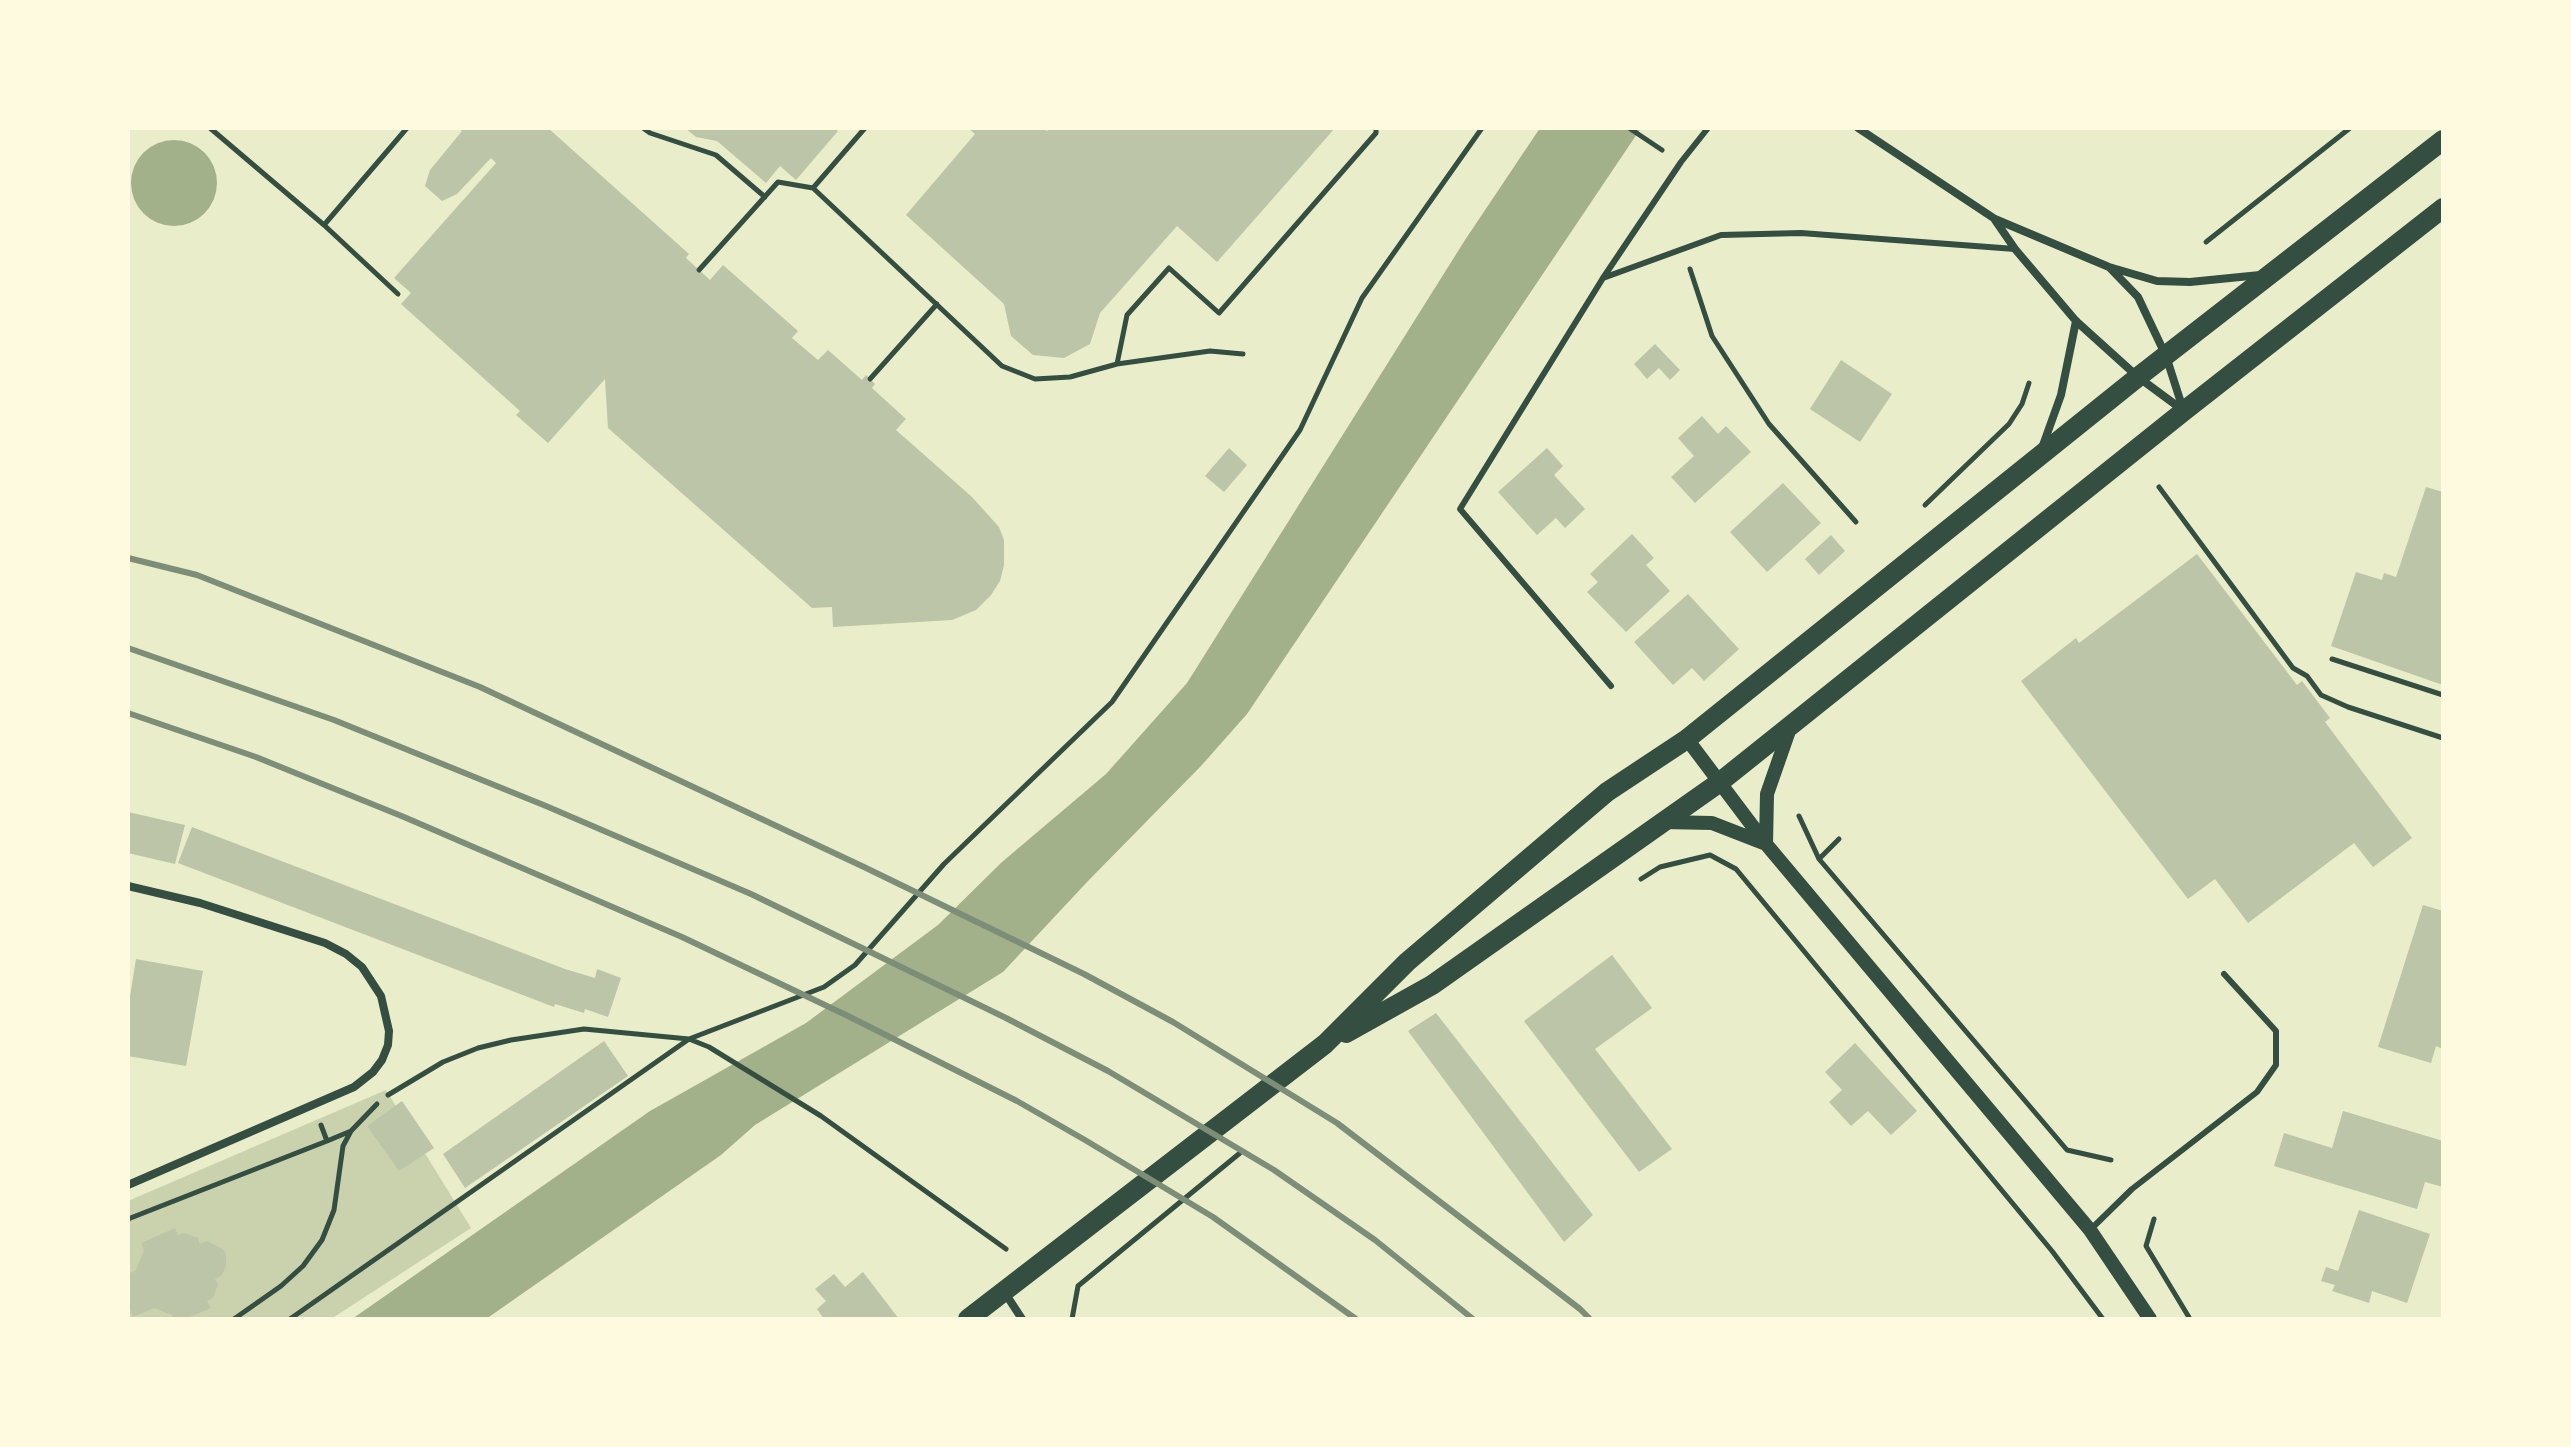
<!DOCTYPE html>
<style>
body{margin:0}
#map{position:relative;width:2571px;height:1447px;overflow:hidden;background:#e9edc9;font-family:Commissioner,sans-serif}
canvas{display:block}
.frame{position:absolute;inset:0;border:130px solid #fefae0;pointer-events:none}
</style>
<div id="map">
<canvas width="2571" height="1447"></canvas>
<div class="frame"></div>
</div>
<script>
const ctx = document.querySelector('canvas').getContext('2d');
ctx.lineJoin = 'round';
function fillPath(path, color) {
  ctx.fillStyle = color;
  ctx.fill(path, 'evenodd');
}
function shape(rows) {
  const path = new Path2D();
  for (const r of rows) {
    if (r.length === 3) {
      path.moveTo(r[0] + r[2], r[1]);
      path.arc(r[0], r[1], r[2], 0, 2 * Math.PI);
      continue;
    }
    path.moveTo(r[0], r[1]);
    for (let i = 2; i < r.length; i += 2) path.lineTo(r[i], r[i + 1]);
  }
  return path;
}
function stroke(path, color, width, dash) {
  ctx.strokeStyle = color;
  ctx.lineWidth = width;
  ctx.lineCap = dash ? 'butt' : 'round';
  ctx.setLineDash(dash || []);
  ctx.stroke(path);
}
const green = shape([
 [386,1090,471,1228,331,1319,128,1319,128,1201]
]);
const water = shape([
 [1540,128,1641,128,1247,714,1201,766,1088,881,1003,972,755,1125,721,1155,486,1319,352,1319,650,1111,806,1023,938,925,1002,862,1106,774,1187,683,1465,240],
 [174,183,43]
]);
const building = shape([
 [458,128,548,128,689,254,686,258,710,280,723,265,798,331,792,338,818,360,828,350,862,380,866,375,875,384,872,388,906,419,896,430,972,497,999,527,1004,540,1004,565,1000,581,991,595,976,610,952,620,833,627,832,607,812,608,608,428,605,379,548,443,516,415,520,411,401,304,411,293,394,278,496,163,491,158,457,194,442,201,425,186,430,170,462,131],
 [685,128,834,128,838,131,796,180,780,166,766,183,717,141,696,137],
 [968,128,1043,128,1047,131,1050,128,1335,128,1217,262,1177,226,1100,313,1090,344,1064,358,1033,355,1011,336,1004,304,906,215,975,134],
 [1655,344,1680,370,1670,380,1659,368,1647,379,1634,364],
 [1841,360,1892,394,1860,442,1810,409],
 [1702,416,1718,434,1726,426,1751,452,1695,503,1671,477,1694,456,1678,438],
 [1229,448,1247,465,1224,492,1205,476],
 [1547,448,1563,466,1554,475,1585,509,1565,528,1556,518,1537,535,1498,492],
 [1783,483,1821,523,1767,572,1730,532],
 [2426,487,2443,492,2443,685,2331,646,2356,572,2382,580,2384,573,2396,577],
 [1632,534,1654,558,1646,565,1670,591,1626,632,1587,592,1598,582,1590,574],
 [1831,535,1845,551,1819,575,1805,559],
 [2197,554,2297,685,2302,681,2330,718,2325,722,2412,838,2373,867,2354,843,2248,923,2215,879,2188,899,2021,681,2076,638,2079,643],
 [1688,594,1739,649,1704,681,1692,668,1673,685,1634,642],
 [128,812,185,825,175,864,128,853],
 [192,827,565,969,595,978,597,969,621,978,608,1017,585,1009,584,1013,555,1004,554,1007,178,863],
 [2423,905,2443,911,2443,1049,2436,1046,2431,1063,2378,1047],
 [1612,955,1652,1008,1595,1049,1672,1149,1639,1172,1524,1021],
 [136,959,203,971,186,1066,128,1056,128,1009],
 [1436,1013,1593,1215,1564,1242,1408,1031],
 [604,1041,628,1076,465,1188,443,1154],
 [1855,1043,1917,1111,1891,1135,1868,1111,1851,1126,1829,1102,1842,1090,1825,1072],
 [402,1101,434,1148,399,1171,367,1126],
 [2343,1111,2443,1141,2443,1187,2425,1182,2417,1209,2274,1166,2284,1133,2332,1148],
 [2359,1210,2430,1234,2407,1303,2372,1291,2369,1303,2332,1291,2335,1285,2321,1281,2326,1267,2338,1271],
 [175,1228,178,1235,184,1233,198,1238,200,1244,207,1241,223,1249,226,1254,226,1266,222,1275,215,1279,218,1284,213,1298,207,1301,211,1308,185,1319,174,1319,172,1315,154,1308,133,1317,128,1304,128,1274,136,1270,144,1250,141,1243],
 [863,1272,899,1319,824,1319,817,1309,826,1301,815,1289,834,1274,845,1287]
]);
const path = shape([
 [210,128,324,225],
 [643,128,650,133,716,155,765,197],
 [1629,128,1662,150],
 [813,188,865,128],
 [2206,242,2350,128],
 [1690,269,1712,336,1769,424,1856,522],
 [699,270,778,182,813,188,1002,366,1035,379,1070,377,1117,364,1127,315,1169,268,1219,313,1376,133,1376,128],
 [398,294,324,225,407,128],
 [1117,364,1210,351,1243,354],
 [870,379,937,304],
 [2159,487,2293,668,2307,676,2321,695,2348,707,2443,738],
 [1925,505,2009,424,2022,404,2029,383],
 [2332,659,2443,695],
 [1799,816,1819,859,2067,1150,2111,1160],
 [1819,859,1839,839],
 [1641,879,1660,867,1710,855,1736,869,2052,1251,2103,1319],
 [388,1095,443,1062,478,1048,511,1040,584,1029,689,1039,824,987,855,965,944,864,1112,702,1300,430,1362,298,1482,128],
 [327,1141,351,1131],
 [128,1219,327,1141,321,1125],
 [2154,1219,2146,1246,2190,1319],
 [234,1319,281,1286,303,1266,322,1240,334,1210,343,1146,351,1131,377,1104],
 [290,1319,689,1039,709,1047,821,1116,1006,1249],
 [1072,1319,1078,1286,1240,1153]
]);
const service = shape([
 [1603,278,1721,235,1801,233,2015,249],
 [1611,686,1460,509,1603,278,1681,162,1708,128],
 [2090,1230,2132,1189,2257,1092,2276,1065,2276,1031,2224,974]
]);
const minor = shape([
 [1858,128,1995,219,2109,267,2157,281,2190,282,2260,275],
 [1995,220,2015,249,2076,321,2138,377,2184,411],
 [2110,268,2138,297,2166,356,2183,409],
 [2042,448,2061,395,2076,321],
 [128,886,200,903,325,943,346,954,362,967,381,996,389,1031,388,1045,382,1060,373,1072,354,1087,128,1185],
 [1005,1293,1022,1319]
]);
const tertiary = shape([
 [1687,739,1766,844,2090,1230,2150,1319],
 [1663,822,1712,823,1766,844],
 [1766,844,1767,794,1790,728]
]);
const primary = shape([
 [1346,1033,1432,985,1720,782,2184,411,2443,208],
 [968,1319,1325,1044,1407,962,1607,792,1687,739,2138,377,2443,140]
]);
const rail = shape([
 [128,558,197,575,480,687,864,867,1084,974,1173,1022,1337,1123,1580,1309,1590,1319],
 [128,648,334,720,546,806,751,894,1006,1018,1108,1071,1274,1170,1375,1240,1473,1319],
 [128,713,256,757,404,817,682,937,848,1016,1017,1101,1085,1140,1213,1217,1356,1319]
]);
fillPath(green, '#cad2ad');
fillPath(water, '#a3b18a');
fillPath(building, '#bcc5a7');
stroke(path, '#344e41', 5);
stroke(service, '#344e41', 6);
stroke(minor, '#344e41', 8);
stroke(tertiary, '#344e41', 14);
stroke(primary, '#344e41', 20);
stroke(rail, '#7c8e77', 6);
</script>
